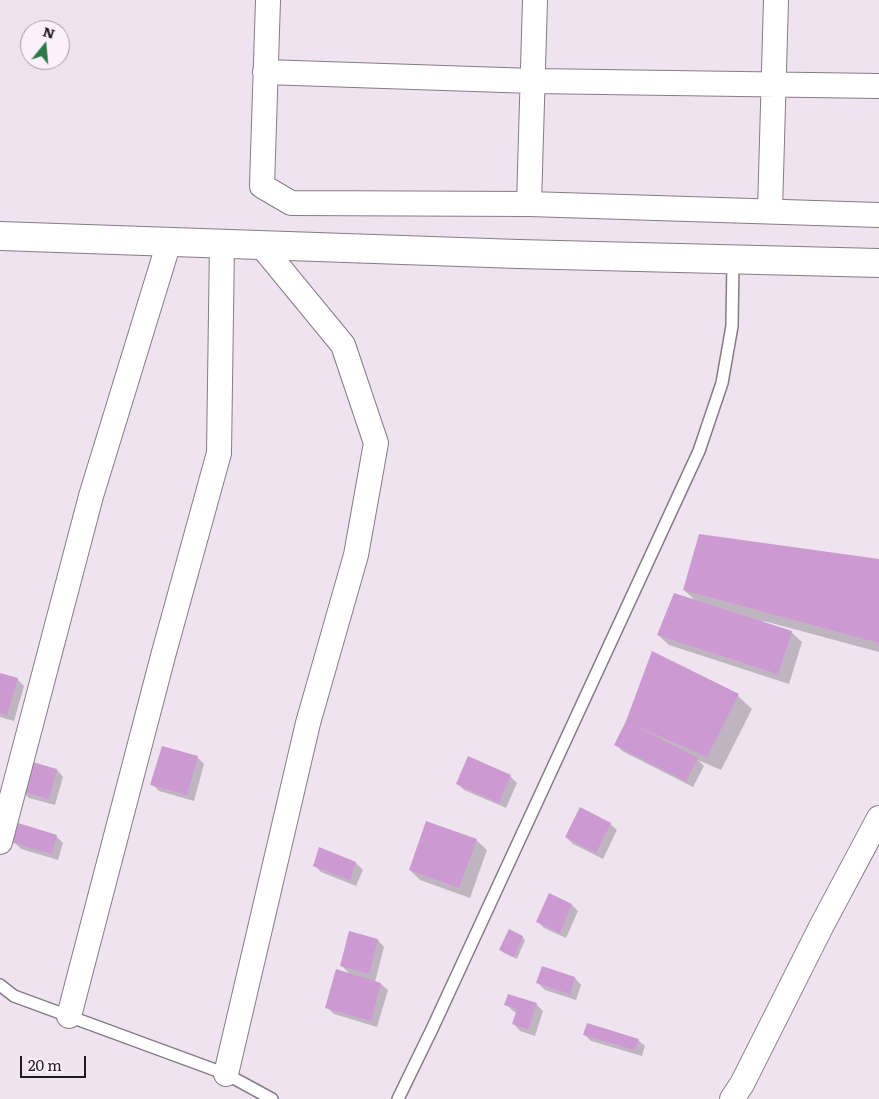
<!DOCTYPE html>
<style>
body{margin:0}
#map{position:relative;width:879px;height:1099px;overflow:hidden;background:#efe3f0;font-family:Literata,serif}
canvas{display:block}
.north{position:absolute;left:20px;top:20px;width:50px;height:50px;box-sizing:border-box;background:#fcf0fd;border:1px solid #a39aa4;border-radius:50%;rotate:17deg;font-size:14px;font-weight:700;line-height:20px;text-align:center;color:#1e1a1e}
.north::after{content:'';display:block;margin:auto;width:18px;height:22px;background:#2e7948;clip-path:polygon(50% 0,100% 100%,50% 72%,0 100%)}
.scale{position:absolute;left:20px;top:1056px;width:66px;height:22px;box-sizing:border-box;border:2px solid #1e1a1e;border-top:0;padding-left:6px;font-size:15px;line-height:18px;white-space:nowrap;color:#1e1a1e;-webkit-text-stroke:4px #fcf0fd;paint-order:stroke}
</style>
<div id="map">
<canvas width="879" height="1099"></canvas>
<div class="north">N</div>
<div class="scale">20 m</div>
</div>
<script>
const ctx = document.querySelector('canvas').getContext('2d');
ctx.lineJoin = 'round';
function fillPath(path, color) {
  ctx.fillStyle = color;
  ctx.fill(path, 'evenodd');
}
function shape(rows) {
  const path = new Path2D();
  for (const r of rows) {
    path.moveTo(r[0], r[1]);
    for (let i = 2; i < r.length; i += 2) path.lineTo(r[i], r[i + 1]);
  }
  return path;
}
function stroke(path, color, width, dash) {
  ctx.strokeStyle = color;
  ctx.lineWidth = width;
  ctx.lineCap = dash ? 'butt' : 'round';
  ctx.setLineDash(dash || []);
  ctx.stroke(path);
}
const shadow = shape([
 [879,560,879,652,764,621,763,623,791,632,802,642,789,684,669,645,658,635,696,601,684,590],
 [0,675,17,679,24,686,14,721,0,717],
 [738,696,752,709,721,770,698,760,704,766,693,787,622,751,616,744,628,722],
 [197,757,204,764,194,801,159,791,152,784],
 [57,770,63,777,55,805,29,798,22,791],
 [510,776,517,783,506,808,464,790,457,783],
 [610,824,617,830,603,859,573,844,566,837],
 [56,836,63,843,58,860,21,849,14,842],
 [476,840,487,850,470,898,420,880,410,870],
 [320,849,356,863,363,870,356,886,321,872,314,865],
 [550,895,572,905,578,911,566,938,544,928,538,922],
 [350,932,378,940,384,947,375,982,381,984,388,990,377,1027,334,1014,327,1007,351,975,341,965],
 [522,937,525,940,517,959,504,953,501,950],
 [543,967,575,978,581,985,576,1000,545,990,538,983],
 [506,1004,536,1004,543,1011,535,1036,520,1031,514,1024,517,1013,513,1011],
 [585,1035,638,1040,645,1046,642,1056,591,1041]
]);
const building = shape([
 [699,534,879,559,879,643,683,590],
 [674,593,792,631,778,674,657,635],
 [652,651,739,694,707,757,634,725,698,758,686,781,614,745,626,721],
 [0,673,18,678,7,715,0,713],
 [162,746,198,756,187,795,150,785],
 [468,756,511,775,499,803,456,784],
 [29,761,57,769,49,799,20,791],
 [580,807,611,823,596,853,565,837],
 [426,821,477,839,459,888,409,870],
 [18,823,57,835,52,854,13,843],
 [319,847,356,862,350,880,313,866],
 [549,893,572,904,560,933,536,922],
 [509,929,523,936,514,957,499,950],
 [349,931,378,939,369,974,340,966],
 [542,966,575,977,570,994,536,983],
 [336,969,381,983,371,1021,325,1008],
 [508,994,537,1003,528,1030,512,1024,517,1009,504,1005],
 [587,1023,639,1039,635,1050,583,1035]
]);
const service = shape([
 [0,985,14,996,226,1074,272,1099],
 [398,1099,433,1027,699,451,722,383,732,326,733,260]
]);
const minor = shape([
 [268,0,262,186,291,203,529,204,879,215],
 [265,72,533,81,879,86],
 [529,204,535,0],
 [770,211,776,0],
 [0,842,91,496,169,242],
 [69,1016,163,656,219,453,222,243],
 [226,1074,308,723,356,555,376,443,343,345,260,244],
 [732,1099,742,1084,822,925,879,818]
]);
const tertiary = shape([
 [0,236,518,254,879,263]
]);
fillPath(shadow, '#0003');
fillPath(building, '#cd99d2');
stroke(service, '#867b87', 14);
stroke(minor, '#867b87', 26);
stroke(tertiary, '#867b87', 30);
stroke(service, '#fff', 11);
stroke(minor, '#fff', 24);
stroke(tertiary, '#fff', 28);
</script>
